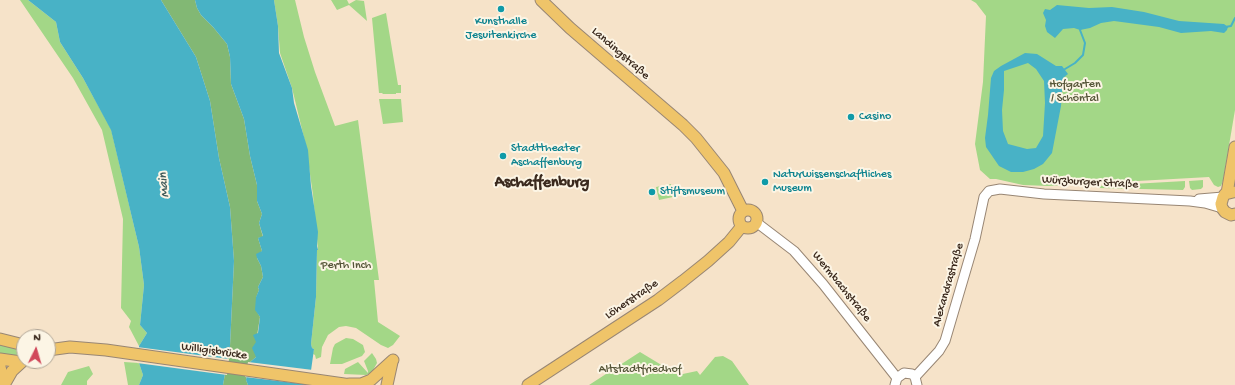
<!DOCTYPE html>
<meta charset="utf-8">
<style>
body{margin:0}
#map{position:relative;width:1235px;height:385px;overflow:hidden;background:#f6e3c9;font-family:"Gochi Hand",sans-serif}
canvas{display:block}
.north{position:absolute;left:16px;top:329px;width:40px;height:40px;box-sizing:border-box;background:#fcf5e5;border:1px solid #afa495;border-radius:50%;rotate:5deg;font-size:11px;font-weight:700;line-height:16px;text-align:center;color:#3b2a1e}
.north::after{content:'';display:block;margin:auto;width:14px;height:18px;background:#d1495b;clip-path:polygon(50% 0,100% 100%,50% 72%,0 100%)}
</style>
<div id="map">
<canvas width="1235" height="385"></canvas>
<div class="north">N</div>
</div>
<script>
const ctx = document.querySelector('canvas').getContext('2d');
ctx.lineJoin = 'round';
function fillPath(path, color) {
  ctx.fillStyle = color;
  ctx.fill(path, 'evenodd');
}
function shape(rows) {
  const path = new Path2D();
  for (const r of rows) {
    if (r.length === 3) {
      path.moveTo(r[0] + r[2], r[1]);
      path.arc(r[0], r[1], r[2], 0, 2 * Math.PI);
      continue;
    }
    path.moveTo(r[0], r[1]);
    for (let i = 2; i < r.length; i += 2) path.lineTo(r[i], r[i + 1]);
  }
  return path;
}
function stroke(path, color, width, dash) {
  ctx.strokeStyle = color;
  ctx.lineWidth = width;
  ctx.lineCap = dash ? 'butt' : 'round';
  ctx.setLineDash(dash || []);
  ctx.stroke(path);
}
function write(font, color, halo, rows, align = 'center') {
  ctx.font = font + ' "Gochi Hand",sans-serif';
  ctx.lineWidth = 4;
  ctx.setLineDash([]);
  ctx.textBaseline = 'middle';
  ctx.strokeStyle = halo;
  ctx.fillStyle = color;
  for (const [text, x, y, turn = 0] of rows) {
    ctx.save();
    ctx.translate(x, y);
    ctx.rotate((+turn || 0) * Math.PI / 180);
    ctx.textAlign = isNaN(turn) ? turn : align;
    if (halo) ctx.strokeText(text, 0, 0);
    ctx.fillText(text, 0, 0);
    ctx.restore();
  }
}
const green = shape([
 [20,0,28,0,56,22,60,42,83,78,111,129,139,247,144,285,140,325,147,333,139,346,129,327,131,321,121,308,123,219,102,130,73,78],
 [274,0,295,0,304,37,315,72,335,126,358,120,379,280,374,280,378,322,400,336,393,345,388,348,381,345,356,328,346,326,339,327,328,335,322,347,321,357,316,359,315,355,313,354,314,349,312,348,311,344,316,297,317,250,318,250,313,195,306,146,292,88,280,53,278,26],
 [331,0,347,0,349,4,356,0,364,1,367,21,349,5,337,10],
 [971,0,1235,0,1235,110,1223,181,1221,186,1218,187,1214,185,1209,177,1048,186,1023,185,996,179,990,179,980,170,975,144,983,82,986,16,976,3],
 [386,13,398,85,401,85,401,93,396,93,396,94,383,94,382,93,379,93,372,18],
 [379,99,401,99,403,122,383,124],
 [1203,180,1203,187,1201,189,1192,190,1190,188,1189,181],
 [1185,181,1185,187,1183,190,1098,188,1097,186],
 [671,184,673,197,659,200,656,187],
 [346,338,353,339,363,345,365,352,362,356,342,364,330,364,333,348,335,344],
 [0,342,24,348,24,351,13,359,0,355],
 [640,352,678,375,697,371,700,375,715,357,723,356,732,361,749,385,589,385],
 [372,353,376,359,377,363,372,372,366,375,344,374,345,369,358,362,368,373,368,371,364,361],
 [124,362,139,363,143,375,139,385,128,385],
 [89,366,93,374,87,381,87,385,61,385,68,372]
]);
const forest = shape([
 [161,0,195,0,197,8,201,15,213,27,227,44,230,57,231,84,244,119,250,156,257,185,257,201,262,214,259,223,263,237,258,238,262,251,257,258,261,266,263,277,258,287,259,290,256,298,256,310,260,317,256,342,256,357,249,363,246,380,248,385,223,385,230,346,234,261,230,207,219,158,210,101,196,57]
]);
const water = shape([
 [28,0,161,0,196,57,210,101,219,158,230,207,234,261,230,346,223,385,139,385,143,375,139,363,139,346,147,333,140,325,144,285,139,247,111,130,83,78,60,42,56,22],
 [195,0,274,0,278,26,279,53,292,88,294,103,308,150,311,186,318,232,317,246,318,250,317,250,316,297,311,344,312,348,314,349,309,385,248,385,246,380,249,363,256,357,252,348,256,342,253,335,258,333,260,317,255,310,256,297,259,290,258,287,263,277,261,266,257,258,256,254,262,251,258,238,263,236,259,223,262,214,257,201,257,185,250,156,244,119,231,84,230,57,227,44,213,27,201,15,197,8],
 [1057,5,1089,8,1112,7,1144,12,1179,21,1224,24,1228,27,1227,30,1224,33,1211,31,1181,33,1159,27,1114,21,1101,23,1090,28,1080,30,1074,28,1063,29,1055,38,1047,32,1045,26,1046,20,1043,13,1045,9,1050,10],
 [1025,53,1037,54,1056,66,1062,66,1068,74,1063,78,1061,106,1052,153,1043,164,1034,169,1023,172,1011,172,999,166,986,147,985,138,988,115,991,78,994,71,1001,66],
 [1028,63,1036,69,1044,81,1045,103,1043,136,1036,148,1027,149,1008,144,1003,131,1002,110,1004,90,1004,71]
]);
const pier = shape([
 [137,347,229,359,227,375,137,363],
 [248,362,313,370,311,385,245,377]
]);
const stream = shape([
 [1225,27,1231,26,1235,18],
 [1065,69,1075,63,1083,55,1085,43,1080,30,1081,28]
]);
const minor = shape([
 [1199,199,1223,197],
 [756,222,794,251,823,284,897,378],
 [915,377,939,351,945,341,975,239,984,197,989,191,1000,189,1044,194,1190,201,1205,203,1222,208],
 [895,385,897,378,904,373,912,374,915,377,917,385]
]);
const major = shape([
 [541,0,570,28,683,125,696,138,724,173,743,211],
 [1233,192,1225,194,1223,197,1221,204,1222,208,1225,212,1231,215,1235,214],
 [1227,193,1235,147],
 [748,219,9],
 [0,339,24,345],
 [48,350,70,347,106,350,351,385],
 [0,359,21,362],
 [0,367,4,384],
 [349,384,361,384,371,380,393,360],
 [4,385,12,371,24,360],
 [387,385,392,362],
 [528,385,658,300,683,281,708,261,729,242,742,226]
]);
const markers = [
 [501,9,4,"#0f9aa8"],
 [851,117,4,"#0f9aa8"],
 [503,156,4,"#0f9aa8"],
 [765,182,4,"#0f9aa8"],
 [652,192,4,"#0f9aa8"]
];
const cultureNames = [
 ["Kunsthalle",501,22,"center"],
 ["Jesuitenkirche",501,36,"center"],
 ["Casino",859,117],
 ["Stadttheater",511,149],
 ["Aschaffenburg",511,163],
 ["Naturwissenschaftliches",773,175],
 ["Museum",773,189],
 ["Stiftsmuseum",660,192]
];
const streetNames = [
 ["Landingstraße",620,54,41],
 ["Würzburger Straße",1090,183,3],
 ["Alexandrastraße",949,285,-74],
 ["Wermbachstraße",841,287,51],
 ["Löherstraße",632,300,-34],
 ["Willigisbrücke",214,352,8]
];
const parkNames = [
 ["Hofgarten",1075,85],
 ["/ Schöntal",1075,99],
 ["Perth Inch",346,266],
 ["Altstadtfriedhof",640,370]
];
const waterNames = [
 ["Main",165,185,-96]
];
const districtNames = [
 ["Aschaffenburg",542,184]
];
fillPath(green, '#a3d787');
fillPath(forest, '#82b874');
fillPath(water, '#48b2c6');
fillPath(pier, '#f6e3c9');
stroke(stream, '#48b2c6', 2);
stroke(minor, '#988674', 11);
stroke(major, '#988674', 13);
stroke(minor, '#fff', 9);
stroke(major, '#efc469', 11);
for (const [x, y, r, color] of markers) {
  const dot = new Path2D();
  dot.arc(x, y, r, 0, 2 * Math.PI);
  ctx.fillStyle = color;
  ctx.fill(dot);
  stroke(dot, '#fcf5e5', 1.5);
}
write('12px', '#0d838f', '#fcf5e5', cultureNames, 'left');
write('12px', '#3b2a1e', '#fcf5e5', streetNames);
write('12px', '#555538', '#fcf5e5', parkNames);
write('italic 13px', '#405a59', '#fcf5e5', waterNames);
write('bold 16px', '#3b2a1e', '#fcf5e5', districtNames);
</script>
